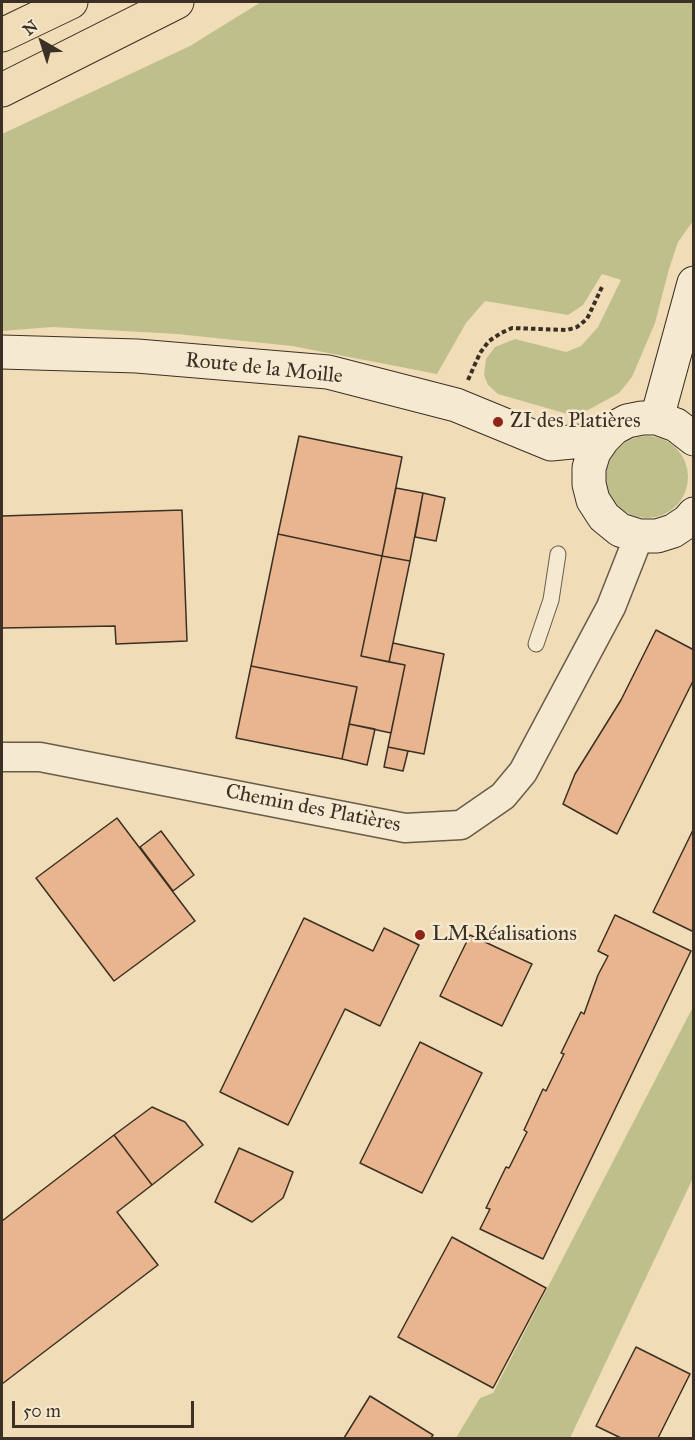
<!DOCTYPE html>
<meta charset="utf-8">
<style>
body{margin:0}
#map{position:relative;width:695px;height:1440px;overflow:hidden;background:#f0ddb8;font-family:"IM FELL Great Primer",serif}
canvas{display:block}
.frame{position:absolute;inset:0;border:3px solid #3b3023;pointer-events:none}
.north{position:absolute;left:12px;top:12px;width:60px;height:60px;-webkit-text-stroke:4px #f5e9d1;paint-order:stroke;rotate:321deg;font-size:16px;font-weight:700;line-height:24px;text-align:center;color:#3b3023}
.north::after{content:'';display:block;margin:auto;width:21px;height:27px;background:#3b3023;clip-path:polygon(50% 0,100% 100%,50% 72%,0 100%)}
.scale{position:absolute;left:12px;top:1401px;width:182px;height:27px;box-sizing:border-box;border:3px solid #3b3023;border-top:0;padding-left:8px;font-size:18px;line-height:21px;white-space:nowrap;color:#3b3023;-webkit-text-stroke:4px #f5e9d1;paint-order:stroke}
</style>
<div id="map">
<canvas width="695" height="1440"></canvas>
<div class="frame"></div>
<div class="north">N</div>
<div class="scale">50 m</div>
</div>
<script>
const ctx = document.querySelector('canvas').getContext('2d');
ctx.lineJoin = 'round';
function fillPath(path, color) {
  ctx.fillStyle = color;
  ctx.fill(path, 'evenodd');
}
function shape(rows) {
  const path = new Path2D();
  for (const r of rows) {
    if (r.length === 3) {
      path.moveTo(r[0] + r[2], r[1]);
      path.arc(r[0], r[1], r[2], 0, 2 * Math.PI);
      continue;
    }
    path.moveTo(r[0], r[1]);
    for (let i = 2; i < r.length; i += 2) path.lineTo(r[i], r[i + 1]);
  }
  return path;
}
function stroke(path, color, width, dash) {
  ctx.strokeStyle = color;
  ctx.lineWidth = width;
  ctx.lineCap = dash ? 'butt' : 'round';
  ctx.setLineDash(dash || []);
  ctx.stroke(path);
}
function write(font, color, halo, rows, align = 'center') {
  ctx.font = font + ' "IM FELL Great Primer",serif';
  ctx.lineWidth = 5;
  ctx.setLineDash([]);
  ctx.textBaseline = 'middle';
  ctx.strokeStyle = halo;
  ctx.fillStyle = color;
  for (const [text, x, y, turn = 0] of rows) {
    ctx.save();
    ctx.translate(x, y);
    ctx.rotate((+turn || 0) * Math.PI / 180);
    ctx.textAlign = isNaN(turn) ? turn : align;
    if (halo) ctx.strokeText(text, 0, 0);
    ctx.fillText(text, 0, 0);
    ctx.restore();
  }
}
const green = shape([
 [261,2,693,2,693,221,678,242,669,269,655,323,632,377,619,393,588,410,571,415,498,394,488,385,484,375,486,359,495,347,515,339,566,352,581,346,598,327,621,280,602,274,583,305,568,315,485,301,466,323,437,374,292,346,177,334,53,327,2,331,2,134,190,46],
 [647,477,41],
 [693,1007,693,1178,570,1438,456,1438,480,1398,493,1393]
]);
const building = shape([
 [299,436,402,457,382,556,278,534,299,436],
 [396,488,423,493,410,561,382,556,396,488],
 [423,493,445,498,436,541,415,537,423,493],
 [182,510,187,641,116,644,115,626,2,628,2,516,182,510],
 [278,534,382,556,361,656,405,665,391,733,349,724,357,687,251,666,278,534],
 [382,556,410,561,389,662,361,656,382,556],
 [656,630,694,650,694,679,617,834,563,804,575,774,621,700,656,630],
 [393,643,444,654,424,754,388,747,405,665,389,662,393,643],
 [251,666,357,687,342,759,236,738,251,666],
 [349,724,375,729,367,765,342,759,349,724],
 [388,747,408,751,403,771,384,767,388,747],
 [117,818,195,921,114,981,36,878,117,818],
 [694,828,694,932,653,912,694,828],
 [161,831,194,875,173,891,140,847,161,831],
 [615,915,691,951,543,1259,480,1229,490,1209,486,1208,506,1167,509,1168,527,1132,524,1130,543,1089,546,1091,564,1054,561,1053,581,1012,584,1014,598,975,608,956,598,951,615,915],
 [304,918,373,951,384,928,419,945,380,1026,345,1009,288,1125,220,1092,304,918],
 [470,935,532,964,502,1026,440,996,470,935],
 [420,1042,482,1073,422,1193,360,1163,420,1042],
 [152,1107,185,1122,203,1145,152,1185,114,1135,152,1107],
 [114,1135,152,1185,117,1212,158,1265,2,1384,2,1221,114,1135],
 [239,1148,293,1172,283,1198,252,1222,215,1202,239,1148],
 [452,1237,546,1288,493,1388,398,1337,452,1237],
 [636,1347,690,1374,658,1438,621,1438,596,1426,636,1347],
 [370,1396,433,1435,431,1438,344,1438,370,1396]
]);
const path = shape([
 [468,380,480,353,489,341,501,333,512,328,567,330,577,327,587,319,602,287]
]);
const lane = shape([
 [536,644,551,600,558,554]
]);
const street = shape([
 [2,757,40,757,405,828,461,825,503,796,523,772,611,607,639,536]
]);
const secondary = shape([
 [2,352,137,356,328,372,456,405,551,444,603,439],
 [657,418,694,283],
 [694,439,676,425,657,418,642,418,627,421,614,428,603,439,594,452,589,468,589,484,593,500,604,517,620,530,639,536,657,536,673,531,688,521,694,514]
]);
const highway = shape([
 [2,35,71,2],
 [2,90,177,2]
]);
const markers = [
 [498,422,6,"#8f2418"],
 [420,935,6,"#8f2418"]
];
const streetNames = [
 ["Route de la Moille",264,369,6],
 ["Chemin des Platières",313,809,11]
];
const poiNames = [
 ["ZI des Platières",510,422],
 ["LM Réalisations",432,935]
];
fillPath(green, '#bebf8b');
fillPath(building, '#e8b58f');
stroke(building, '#3b3023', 1.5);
stroke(lane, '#685b48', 17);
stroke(street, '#685b48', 31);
stroke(secondary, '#3b3023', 35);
stroke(highway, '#3b3023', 35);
stroke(path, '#3b3023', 4, [4.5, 3]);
stroke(lane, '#f5e9d1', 15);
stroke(street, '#f5e9d1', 28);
stroke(secondary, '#f5e9d1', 33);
stroke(highway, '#f0ddb8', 33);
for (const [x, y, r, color] of markers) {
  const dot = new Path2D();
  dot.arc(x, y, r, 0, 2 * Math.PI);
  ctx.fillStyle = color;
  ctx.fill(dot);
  stroke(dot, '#f5e9d1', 2);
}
write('21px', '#3b3023', '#f5e9d1', streetNames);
write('21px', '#3b3023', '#f5e9d1', poiNames, 'left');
</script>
